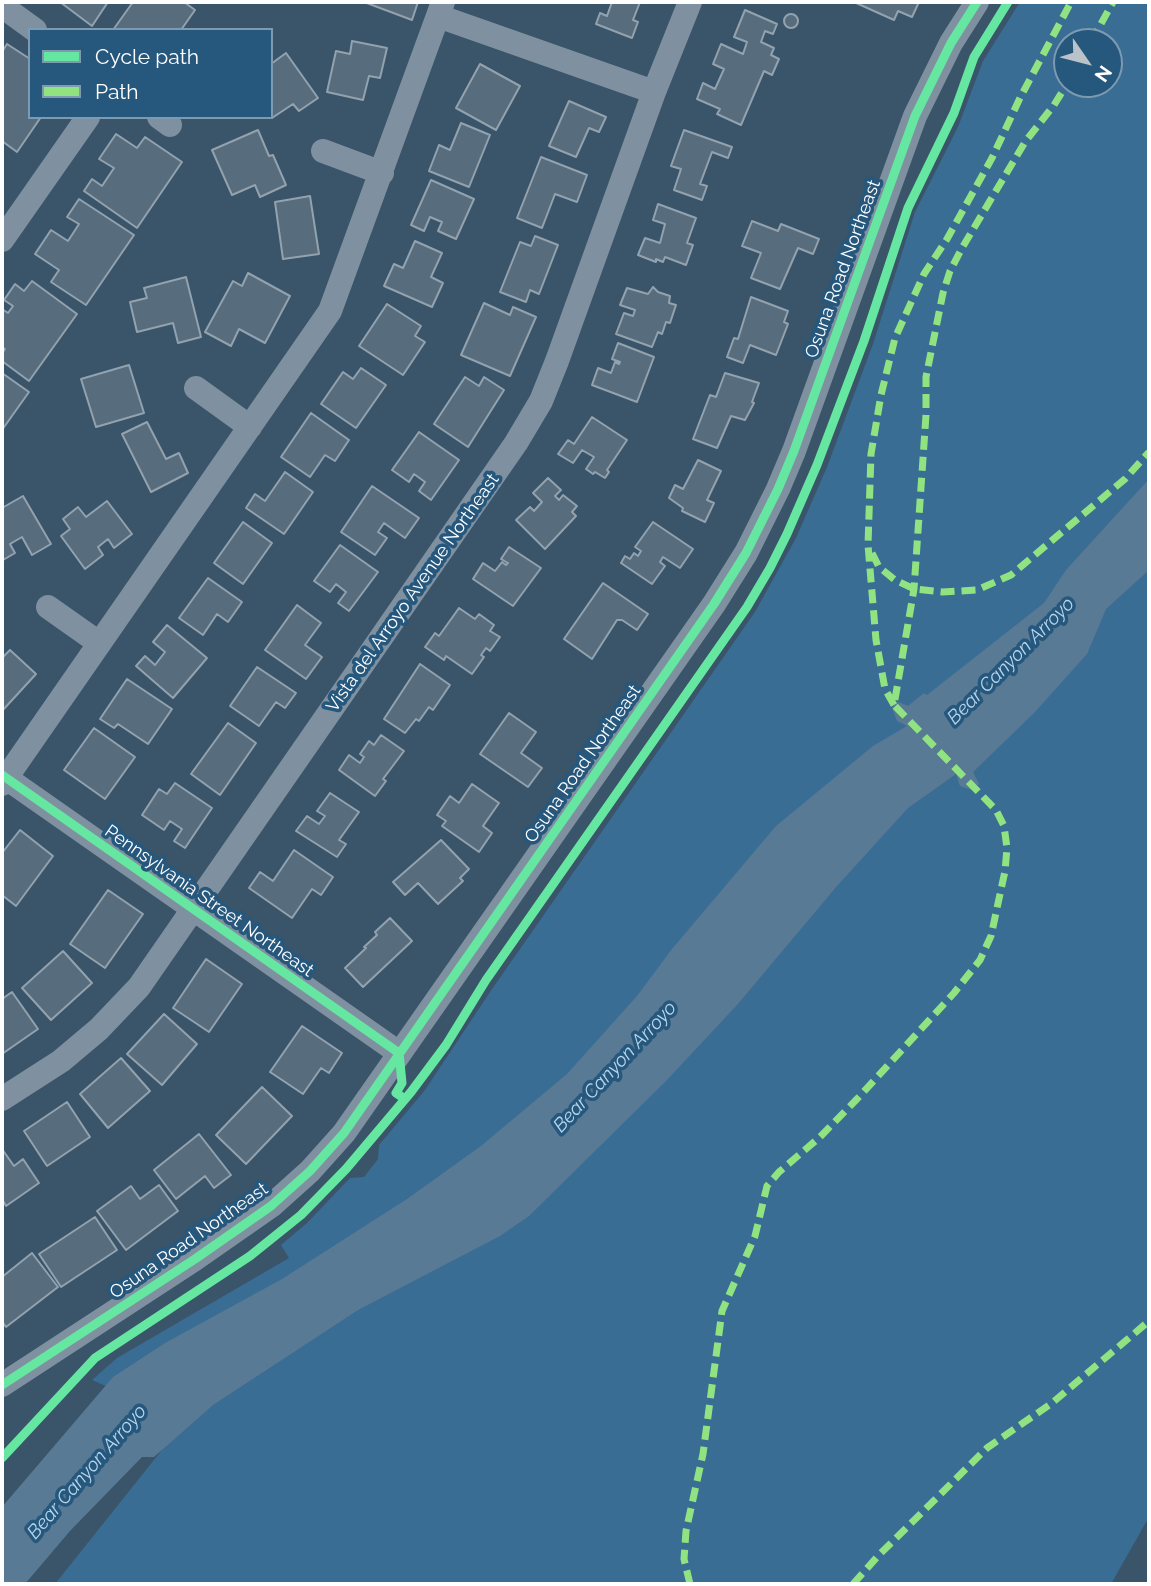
<!DOCTYPE html>
<style>
body{margin:0}
#map{position:relative;width:1151px;height:1586px;overflow:hidden;background:#3a5469;font-family:Raleway,sans-serif}
canvas{display:block}
.frame{position:absolute;inset:0;border:4px solid #fff;pointer-events:none}
.legend{position:absolute;left:28px;top:28px;width:245px;height:91px;box-sizing:border-box;background:#26577d;border:2px solid #7d9ab1;margin:0;padding:9px 12px;list-style:none;font-size:21px;color:#fff}
.legend li{display:flex;align-items:center;gap:14px;height:35px}
.legend b{width:35px;border:2px solid #7d9ab1}
.north{position:absolute;left:1053px;top:28px;width:70px;height:70px;box-sizing:border-box;background:#26577d;border:2px solid #7d9ab1;border-radius:50%;rotate:125deg;font-size:19px;font-weight:700;line-height:28px;text-align:center;color:#fff}
.north::after{content:'';display:block;margin:auto;width:24px;height:32px;background:#bac3ca;clip-path:polygon(50% 0,100% 100%,50% 72%,0 100%)}
</style>
<div id="map">
<canvas width="1151" height="1586"></canvas>
<div class="frame"></div>
<ul class="legend">
<li><b style="height:9px;background:#66e7a1"></b>Cycle path</li>
<li><b style="height:9px;background:#91e382"></b>Path</li>
</ul>
<div class="north">N</div>
</div>
<script>
const ctx = document.querySelector('canvas').getContext('2d');
ctx.lineJoin = 'round';
function fillPath(path, color) {
  ctx.fillStyle = color;
  ctx.fill(path, 'evenodd');
}
function shape(rows) {
  const path = new Path2D();
  for (const r of rows) {
    if (r.length === 3) {
      path.moveTo(r[0] + r[2], r[1]);
      path.arc(r[0], r[1], r[2], 0, 2 * Math.PI);
      continue;
    }
    path.moveTo(r[0], r[1]);
    for (let i = 2; i < r.length; i += 2) path.lineTo(r[i], r[i + 1]);
  }
  return path;
}
function stroke(path, color, width, dash) {
  ctx.strokeStyle = color;
  ctx.lineWidth = width;
  ctx.lineCap = dash ? 'butt' : 'round';
  ctx.setLineDash(dash || []);
  ctx.stroke(path);
}
function write(font, color, halo, rows, align = 'center') {
  ctx.font = font + ' Raleway,sans-serif';
  ctx.lineWidth = 7;
  ctx.setLineDash([]);
  ctx.textBaseline = 'middle';
  ctx.strokeStyle = halo;
  ctx.fillStyle = color;
  for (const [text, x, y, turn = 0] of rows) {
    ctx.save();
    ctx.translate(x, y);
    ctx.rotate((+turn || 0) * Math.PI / 180);
    ctx.textAlign = isNaN(turn) ? turn : align;
    if (halo) ctx.strokeText(text, 0, 0);
    ctx.fillText(text, 0, 0);
    ctx.restore();
  }
}
const green = shape([
 [1020,2,1149,2,1149,1517,1111,1584,55,1584,185,1421,92,1380,117,1358,289,1258,281,1245,307,1223,350,1178,364,1177,378,1159,379,1145,425,1090,490,992,755,612,796,538,827,467,873,344,915,212,958,127,983,61],
 [1067,42,1109,42,1109,84,1067,84]
]);
const water = shape([
 [1149,479,1149,570,1106,609,1087,654,1034,713,973,772,979,784,972,790,960,786,956,774,908,808,837,886,737,1005,666,1081,529,1216,500,1236,358,1310,213,1405,154,1457,142,1457,70,1531,25,1584,2,1584,2,1507,113,1377,165,1343,282,1279,407,1199,481,1146,567,1074,637,996,672,949,776,826,873,746,907,726,897,721,892,708,894,705,899,702,908,706,924,693,927,695,1044,603,1066,570]
]);
const building = shape([
 [60,2,108,2,92,26,60,2],
 [133,2,184,2,195,10,181,30,113,30,133,2],
 [364,2,418,2,412,20,364,2],
 [612,2,640,2,633,20,638,22,632,38,596,24,600,13,607,16,612,2],
 [854,2,919,2,912,17,898,11,894,20,854,2],
 [745,10,777,24,773,34,765,31,761,42,774,48,771,55,779,59,772,75,764,71,741,125,717,114,720,109,697,99,703,83,715,89,724,69,713,64,721,44,743,54,747,42,734,37,745,10],
 [791,21,7],
 [352,41,387,48,380,78,369,76,363,100,327,92,336,51,350,54,352,41],
 [7,44,30,59,30,117,41,117,17,152,2,141,2,52,7,44],
 [286,53,318,98,299,111,293,104,272,118,271,64,286,53],
 [480,64,520,86,496,130,456,108,480,64],
 [569,101,606,117,599,132,589,128,576,157,549,146,569,101],
 [461,123,490,135,469,187,429,171,439,145,450,150,461,123],
 [258,130,269,156,273,155,286,185,260,197,255,185,232,195,212,150,258,130],
 [684,130,732,147,728,158,712,152,700,184,707,186,702,200,674,190,681,169,671,166,684,130],
 [116,134,137,148,145,137,182,162,137,228,84,191,92,179,102,186,114,168,99,159,116,134],
 [541,157,587,175,577,202,555,194,542,228,517,218,541,157],
 [431,180,474,199,456,239,438,231,442,222,430,217,424,231,411,225,431,180],
 [310,196,319,254,283,259,275,202,310,196],
 [79,199,134,235,86,305,51,282,59,270,35,254,51,230,68,241,79,224,67,217,79,199],
 [658,204,696,218,687,243,693,245,686,265,665,257,663,262,656,259,656,262,638,255,645,238,660,243,665,224,653,220,658,204],
 [752,221,778,231,781,224,819,239,813,254,798,248,780,289,751,278,761,253,742,246,752,221],
 [535,236,558,245,539,294,530,290,526,302,500,292,520,242,531,246,535,236],
 [415,241,442,253,431,277,443,283,432,307,384,286,394,264,403,268,415,241],
 [248,273,290,296,265,343,239,329,231,346,205,332,233,281,242,286,248,273],
 [186,277,201,337,178,343,173,323,137,332,130,302,147,298,144,288,186,277],
 [32,281,77,314,29,381,2,361,2,354,5,349,2,347,2,309,8,313,13,306,4,300,15,284,24,291,32,281],
 [653,287,658,292,670,296,669,303,676,305,670,323,666,322,662,334,658,332,652,347,616,334,624,313,633,316,635,310,620,305,627,288,648,294,653,287],
 [751,297,788,311,784,322,788,324,776,355,750,345,743,363,727,357,734,338,738,339,751,297],
 [484,303,510,315,513,307,536,317,510,376,461,355,484,303],
 [387,304,421,326,415,336,425,342,403,375,359,346,387,304],
 [618,343,654,357,637,402,592,385,598,368,611,373,615,362,619,364,620,362,612,359,618,343],
 [129,365,144,413,96,427,81,379,129,365],
 [361,368,386,385,356,428,321,404,343,372,353,379,361,368],
 [2,373,29,392,2,430,2,373],
 [725,373,759,383,752,402,754,403,745,420,731,416,717,448,693,439,710,395,716,397,725,373],
 [465,377,479,386,484,377,504,390,468,447,434,424,465,377],
 [311,413,349,440,335,461,325,455,310,477,281,457,311,413],
 [592,417,627,440,607,470,609,472,605,478,595,472,593,474,586,469,594,457,582,450,573,463,558,454,568,440,574,444,592,417],
 [147,422,166,459,179,453,188,473,151,492,122,434,147,422],
 [419,432,459,460,431,500,419,491,425,482,414,474,409,482,392,470,419,432],
 [698,460,721,471,707,500,714,503,705,522,682,511,683,508,669,498,675,485,683,489,698,460],
 [285,472,313,492,284,534,246,508,255,494,265,501,285,472],
 [548,478,561,490,555,496,559,500,563,495,577,506,572,512,576,516,545,549,516,520,530,507,534,511,542,502,533,493,548,478],
 [372,486,419,518,405,538,384,523,378,532,387,538,375,555,341,532,372,486],
 [23,496,51,544,32,555,22,537,10,544,15,553,3,560,2,508,23,496],
 [107,501,132,534,114,548,108,539,98,547,103,555,85,569,61,536,70,529,63,519,78,507,86,517,107,501],
 [243,522,272,543,243,584,214,563,243,522],
 [653,522,693,549,680,568,663,557,660,562,665,566,652,584,621,563,625,556,630,559,634,553,638,556,641,551,635,547,653,522],
 [340,545,378,572,349,611,338,603,346,592,336,584,330,592,314,581,340,545],
 [509,547,541,568,513,606,473,579,483,563,495,571,502,562,506,565,508,563,501,559,509,547],
 [208,578,242,602,228,622,217,614,203,635,179,618,208,578],
 [603,583,648,614,637,630,622,620,617,620,592,659,564,639,603,583],
 [297,605,321,623,305,645,322,657,306,679,265,650,297,605],
 [459,608,475,619,479,614,494,625,490,631,500,637,490,651,486,648,481,655,484,657,472,674,446,656,444,660,425,647,435,633,439,636,459,608],
 [167,625,207,658,173,698,136,666,145,656,155,665,165,652,153,642,167,625],
 [10,650,36,674,2,711,2,658,10,650],
 [420,664,450,685,433,710,429,707,419,721,416,719,405,733,384,719,420,664],
 [257,667,296,693,285,708,276,702,259,726,230,706,257,667],
 [127,679,172,709,148,744,118,724,114,728,100,719,127,679],
 [509,713,536,732,521,753,542,768,528,787,480,754,509,713],
 [228,723,256,743,220,795,191,774,228,723],
 [94,728,135,757,105,799,64,770,94,728],
 [381,735,404,751,383,779,386,781,375,796,339,770,349,755,360,763,364,757,360,754,369,741,374,745,381,735],
 [175,783,212,808,185,848,174,841,182,829,170,821,164,830,142,815,159,789,167,794,175,783],
 [472,784,499,803,483,826,492,833,479,852,442,826,446,821,437,815,450,796,459,803,472,784],
 [330,793,359,812,339,840,346,844,337,857,296,831,307,816,319,824,325,816,317,811,330,793],
 [20,830,53,856,16,906,2,895,2,853,20,830],
 [441,840,469,869,460,878,463,881,438,904,418,883,405,895,393,882,441,840],
 [294,850,333,877,321,895,312,889,292,918,249,888,260,872,273,881,294,850],
 [108,890,143,914,105,968,70,944,108,890],
 [390,918,412,941,363,987,345,968,366,948,364,947,377,935,375,932,390,918],
 [63,951,92,983,51,1020,22,988,63,951],
 [206,959,242,984,209,1032,173,1008,206,959],
 [12,992,38,1029,2,1054,2,999,12,992],
 [164,1014,197,1044,162,1085,127,1054,164,1014],
 [302,1026,342,1053,329,1073,321,1068,303,1094,270,1072,302,1026],
 [121,1058,150,1091,108,1128,80,1094,121,1058],
 [262,1087,292,1116,246,1164,216,1135,262,1087],
 [67,1102,90,1137,47,1166,24,1131,67,1102],
 [199,1134,231,1175,214,1188,205,1176,176,1199,154,1170,199,1134],
 [2,1149,14,1166,23,1159,39,1183,6,1206,2,1199,2,1149],
 [159,1185,178,1211,126,1250,97,1211,131,1186,140,1199,159,1185],
 [95,1217,117,1250,61,1287,39,1254,95,1217],
 [32,1253,58,1287,6,1327,2,1321,2,1277,32,1253]
]);
const minor = shape([
 [2,6,35,30],
 [438,16,654,92],
 [159,117,170,125],
 [323,151,382,173],
 [2,240,88,117],
 [196,388,250,427],
 [48,607,99,643],
 [2,775,399,1053],
 [2,784,330,311,443,2],
 [2,1099,61,1061,99,1029,139,987,516,443,541,401,557,361,654,92,690,2],
 [2,1385,195,1259,271,1206,310,1171,344,1133,714,604,746,553,778,489,794,451,915,116,951,43,977,2]
]);
const quiet = shape([
 [1091,42,1113,2],
 [872,553,879,567,895,580,914,589,943,592,977,590,1011,575,1125,479,1149,452],
 [894,705,885,689,876,640,868,545,871,454,881,395,895,338,924,274,947,239,992,158,1020,98,1071,2],
 [690,1584,684,1559,686,1531,703,1454,722,1311,755,1236,767,1186,779,1172,820,1137,857,1099,954,993,980,960,991,936,1005,871,1007,848,1004,826,996,810,894,705,914,589,926,415,926,377,943,293,950,271,962,248,1025,142,1054,105,1067,84],
 [853,1584,878,1556,987,1448,1052,1403,1149,1321]
]);
const cycleway = shape([
 [2,775,399,1053,402,1083,396,1093,405,1099],
 [2,1385,195,1259,271,1206,310,1171,344,1133,714,604,746,553,778,489,794,451,915,116,951,43,977,2],
 [2,1458,95,1358,250,1256,301,1215,346,1169,411,1092,446,1045,486,980,747,607,770,568,787,534,817,465,864,341,908,208,954,113,974,57,1008,2]
]);
const streetNames = [
 ["Osuna Road Northeast",843,269,-70],
 ["Vista del Arroyo Avenue Northeast",413,593,-55],
 ["Osuna Road Northeast",583,764,-55],
 ["Pennsylvania Street Northeast",209,901,35],
 ["Osuna Road Northeast",189,1241,-35]
];
const waterNames = [
 ["Bear Canyon Arroyo",1011,661,-45],
 ["Bear Canyon Arroyo",615,1067,-47],
 ["Bear Canyon Arroyo",87,1472,-49]
];
fillPath(green, '#3a6d94');
fillPath(water, '#587a94');
fillPath(building, '#576c7c');
stroke(building, '#92a2af', 2);
stroke(minor, '#7f91a0', 24);
stroke(quiet, '#91e382', 7, [14, 7]);
stroke(cycleway, '#66e7a1', 9);
write('18px', '#fff', '#26577d', streetNames);
write('italic 19px', '#b7d6ed', '#26577d', waterNames);
</script>
